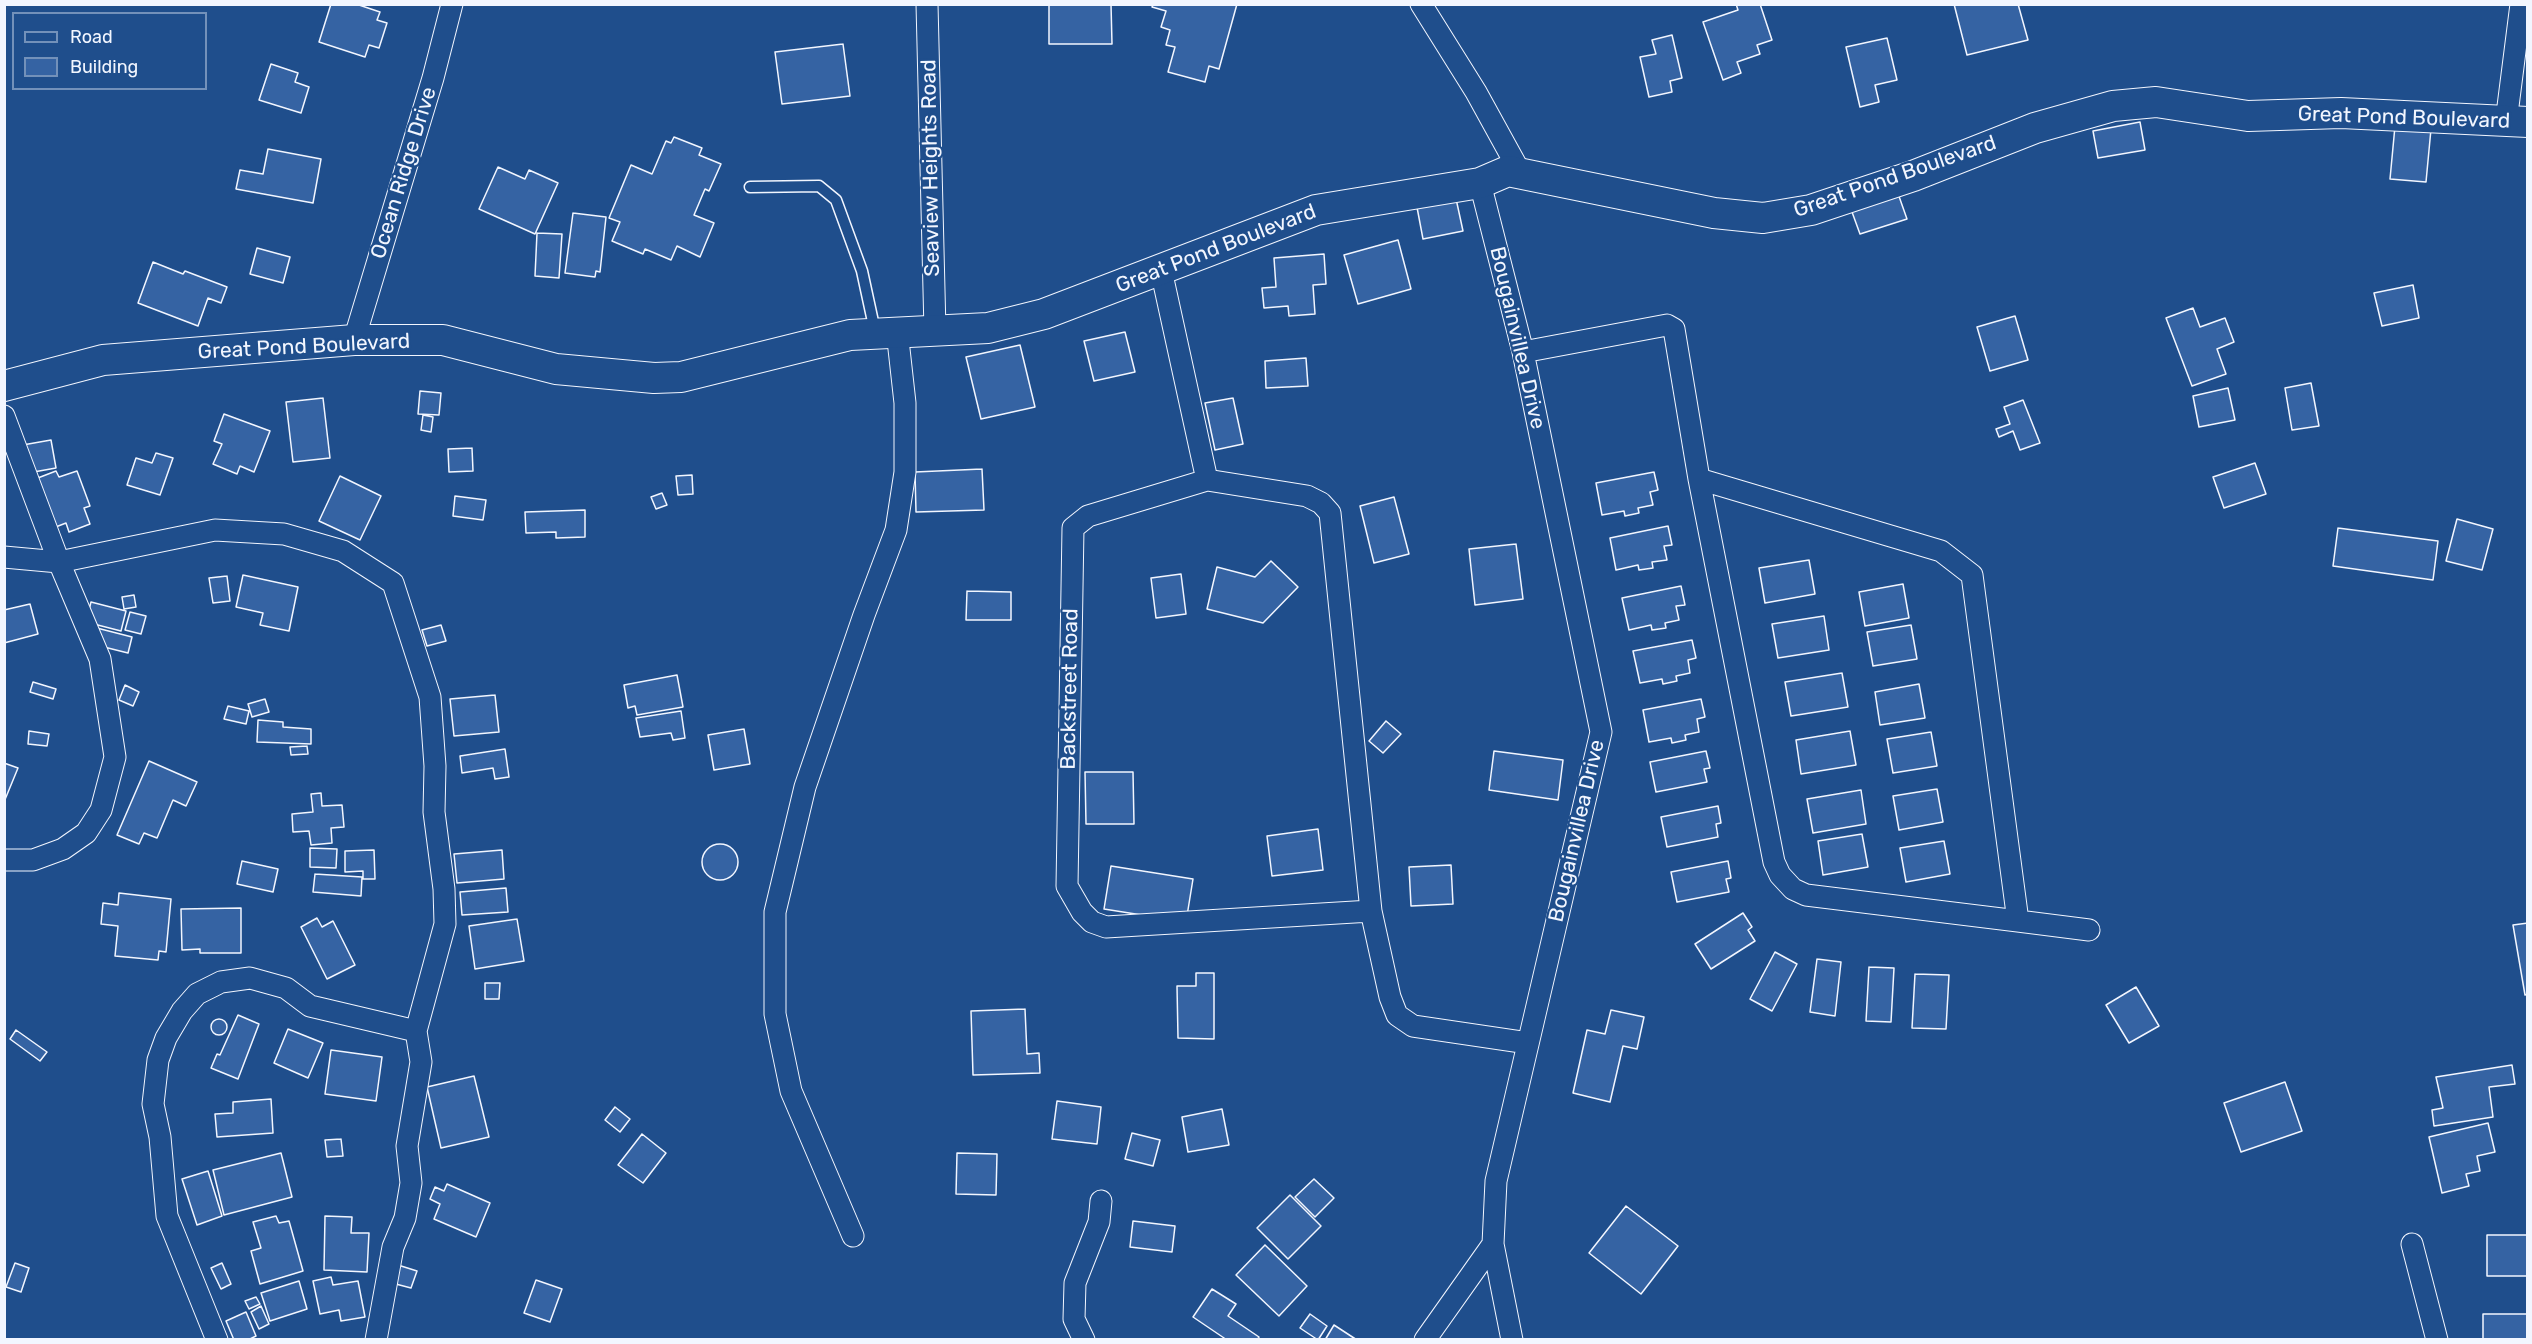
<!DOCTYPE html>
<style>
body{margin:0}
#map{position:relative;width:2532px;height:1344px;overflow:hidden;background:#1f4e8c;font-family:Rubik,sans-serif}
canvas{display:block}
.frame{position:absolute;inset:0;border:6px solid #f2f6ff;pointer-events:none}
.legend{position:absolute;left:12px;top:12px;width:195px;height:78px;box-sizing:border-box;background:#1f4e8c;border:2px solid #7391ba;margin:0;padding:8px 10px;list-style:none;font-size:18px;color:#f2f6ff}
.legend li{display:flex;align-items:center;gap:12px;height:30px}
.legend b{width:30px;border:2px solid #7391ba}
</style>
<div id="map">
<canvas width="2532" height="1344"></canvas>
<div class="frame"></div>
<ul class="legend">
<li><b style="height:8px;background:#1f4e8c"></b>Road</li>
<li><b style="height:16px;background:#3563a3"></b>Building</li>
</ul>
</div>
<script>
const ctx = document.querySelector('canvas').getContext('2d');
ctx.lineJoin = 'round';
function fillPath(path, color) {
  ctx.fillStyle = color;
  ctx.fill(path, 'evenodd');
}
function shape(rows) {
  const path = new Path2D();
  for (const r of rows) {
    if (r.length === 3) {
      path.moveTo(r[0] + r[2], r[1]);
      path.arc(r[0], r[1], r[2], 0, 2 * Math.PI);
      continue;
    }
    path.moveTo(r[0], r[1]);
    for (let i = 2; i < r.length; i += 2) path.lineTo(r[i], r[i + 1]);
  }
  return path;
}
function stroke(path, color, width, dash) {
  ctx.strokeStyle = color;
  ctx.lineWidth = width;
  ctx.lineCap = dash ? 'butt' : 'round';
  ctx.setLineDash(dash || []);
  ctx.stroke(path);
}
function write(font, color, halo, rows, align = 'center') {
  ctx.font = font + ' Rubik,sans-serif';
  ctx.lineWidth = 4.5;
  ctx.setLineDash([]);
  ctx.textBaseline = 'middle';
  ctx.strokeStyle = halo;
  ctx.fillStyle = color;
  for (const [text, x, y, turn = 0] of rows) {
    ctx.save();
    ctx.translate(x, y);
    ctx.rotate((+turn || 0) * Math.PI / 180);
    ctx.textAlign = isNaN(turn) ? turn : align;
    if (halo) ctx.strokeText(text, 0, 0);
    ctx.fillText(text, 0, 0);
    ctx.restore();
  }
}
const building = shape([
 [331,4,356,4,380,12,377,20,387,23,379,48,369,45,365,57,319,42,331,4],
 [1049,4,1111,4,1112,44,1049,44,1049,4],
 [1153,4,1237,4,1219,69,1209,66,1205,82,1168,72,1175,47,1166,45,1170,30,1161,27,1166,11,1152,7,1153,4],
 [1736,4,1760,4,1772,40,1757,45,1760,54,1737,62,1741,73,1723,80,1703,22,1738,10,1736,4],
 [1954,4,2018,4,2028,40,1967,55,1954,4],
 [1672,35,1682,78,1670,81,1672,92,1649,97,1640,57,1656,54,1652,40,1672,35],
 [1887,38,1897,80,1875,85,1879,102,1860,107,1846,47,1887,38],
 [843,44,850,96,782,104,775,52,843,44],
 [271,64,298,73,295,82,309,87,301,113,259,100,271,64],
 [2140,122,2145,150,2098,158,2093,131,2140,122],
 [2395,126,2431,129,2426,182,2390,179,2395,126],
 [674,137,702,148,699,155,721,164,709,191,705,189,694,215,714,223,700,257,677,246,671,260,645,249,643,254,612,241,620,222,609,218,631,165,652,174,666,141,671,143,674,137],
 [268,149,321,159,313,203,236,189,240,170,263,174,268,149],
 [498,167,525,179,529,170,558,183,535,234,479,209,498,167],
 [1895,185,1907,219,1860,234,1848,201,1895,185],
 [1455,194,1463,231,1423,239,1416,202,1455,194],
 [573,213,606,217,600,272,596,271,595,277,565,273,573,213],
 [537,233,562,234,559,278,535,276,537,233],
 [1398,240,1411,289,1358,304,1344,255,1398,240],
 [257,248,290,257,283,283,250,274,257,248],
 [1324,254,1326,284,1313,285,1315,314,1289,316,1288,306,1264,308,1262,288,1276,287,1274,258,1324,254],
 [153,262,183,274,185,271,227,287,221,303,208,298,198,326,138,303,153,262],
 [2413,285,2419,318,2382,326,2374,293,2413,285],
 [2193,308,2200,327,2225,318,2234,342,2217,349,2226,374,2192,386,2166,318,2193,308],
 [2015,316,2028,360,1990,371,1977,327,2015,316],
 [1125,332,1135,372,1094,381,1084,341,1125,332],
 [1020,345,1035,407,981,419,966,357,1020,345],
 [1306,358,1308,386,1266,388,1265,361,1306,358],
 [2311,383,2319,426,2292,430,2285,388,2311,383],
 [2228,388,2235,420,2199,427,2193,396,2228,388],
 [420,391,441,393,439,415,418,414,420,391],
 [323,398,330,458,293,462,286,402,323,398],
 [1233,398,1243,444,1215,450,1205,403,1233,398],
 [2023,400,2040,443,2020,450,2013,431,1999,437,1996,429,2010,424,2004,407,2023,400],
 [224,414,270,431,254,472,240,466,237,474,213,464,222,444,214,441,224,414],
 [423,415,433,417,431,432,421,430,423,415],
 [51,440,56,468,28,473,17,446,51,440],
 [472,448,473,471,449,472,448,449,472,448],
 [156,453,173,458,160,495,127,485,136,458,152,463,156,453],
 [2255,463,2266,494,2224,508,2213,477,2255,463],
 [982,469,984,510,916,512,915,472,982,469],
 [56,471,59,477,77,471,90,506,84,508,90,524,69,532,66,523,48,530,30,481,56,471],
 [1654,472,1658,490,1650,492,1653,505,1638,508,1639,513,1625,516,1624,511,1602,515,1596,483,1654,472],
 [692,475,693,494,678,495,676,476,692,475],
 [340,476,381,496,360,540,319,521,340,476],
 [662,493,667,505,656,509,651,497,662,493],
 [455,496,486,500,483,520,453,516,455,496],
 [1394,497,1409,554,1374,563,1360,506,1394,497],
 [585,510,585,537,556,538,556,532,526,533,525,512,585,510],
 [2457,519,2493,529,2482,570,2446,561,2457,519],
 [1668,526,1672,545,1664,546,1667,560,1652,562,1653,568,1639,570,1638,565,1616,570,1610,538,1668,526],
 [2338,528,2438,541,2433,580,2333,566,2338,528],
 [1516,544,1523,599,1475,605,1469,549,1516,544],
 [1809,560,1815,594,1765,603,1759,568,1809,560],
 [1271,561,1298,587,1263,623,1207,609,1217,567,1255,577,1271,561],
 [1181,574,1186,614,1156,618,1151,578,1181,574],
 [243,575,298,587,289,631,260,625,263,613,236,607,243,575],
 [227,576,230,601,213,603,209,578,227,576],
 [1903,584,1909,618,1865,626,1859,592,1903,584],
 [1681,586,1685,605,1676,606,1679,620,1665,623,1666,628,1652,630,1651,625,1629,630,1622,598,1681,586],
 [967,591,1011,592,1011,620,966,620,967,591],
 [134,595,136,607,124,609,122,597,134,595],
 [91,602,126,611,121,631,86,622,91,602],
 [30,604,38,634,4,643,4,610,30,604],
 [130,612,146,616,141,634,125,630,130,612],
 [1824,616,1829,650,1778,658,1772,624,1824,616],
 [441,625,446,641,427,646,422,630,441,625],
 [1911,625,1917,659,1873,666,1867,632,1911,625],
 [93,627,132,637,128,653,88,643,93,627],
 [1692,640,1696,658,1688,660,1690,673,1676,676,1677,681,1663,684,1662,679,1640,683,1633,651,1692,640],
 [1842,673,1848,707,1791,716,1785,682,1842,673],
 [677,675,683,707,637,715,635,706,628,708,624,685,677,675],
 [33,682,56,689,53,699,30,692,33,682],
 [1919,684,1925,718,1880,725,1875,692,1919,684],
 [125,685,139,692,133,706,119,700,125,685],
 [495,695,499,732,454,736,450,699,495,695],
 [265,699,269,712,252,717,248,704,265,699],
 [1701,699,1705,717,1697,719,1699,732,1685,735,1686,740,1672,743,1671,738,1649,742,1643,710,1701,699],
 [228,706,249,711,246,724,224,719,228,706],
 [681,711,685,738,673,740,671,733,640,737,636,718,681,711],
 [258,720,283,722,283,727,311,729,311,744,257,742,258,720],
 [1386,721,1401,734,1383,753,1369,741,1386,721],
 [744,729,750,764,714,770,708,735,744,729],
 [29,731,49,734,47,746,28,744,29,731],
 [1850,731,1856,765,1801,774,1796,740,1850,731],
 [1931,732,1937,766,1893,773,1887,739,1931,732],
 [307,746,308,754,291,755,290,747,307,746],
 [505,749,509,777,495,779,493,768,462,773,460,756,505,749],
 [1494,751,1563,760,1558,800,1489,790,1494,751],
 [1706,751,1710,768,1704,769,1707,782,1656,792,1650,762,1706,751],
 [149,761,197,782,186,806,173,800,157,838,144,833,139,844,117,835,149,761],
 [4,763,18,768,4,802,4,763],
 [1085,772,1133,772,1134,824,1086,824,1085,772],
 [1937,789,1943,822,1899,830,1893,796,1937,789],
 [1861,790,1866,824,1813,833,1807,799,1861,790],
 [321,793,322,806,342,805,344,827,331,828,332,843,311,845,309,831,293,832,292,814,313,812,311,794,321,793],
 [1718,806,1721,823,1716,824,1718,837,1667,847,1661,817,1718,806],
 [1318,829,1323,870,1272,876,1267,836,1318,829],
 [1862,834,1868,867,1823,875,1818,841,1862,834],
 [1944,841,1950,874,1906,882,1900,848,1944,841],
 [720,862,18],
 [310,848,337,849,336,868,310,867,310,848],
 [374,850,375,879,363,879,363,871,345,872,345,851,374,850],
 [502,850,504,879,457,883,454,854,502,850],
 [242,861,278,869,273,892,237,884,242,861],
 [1728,861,1731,878,1726,879,1729,892,1677,902,1671,872,1728,861],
 [1451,865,1453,904,1411,906,1409,867,1451,865],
 [1111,866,1193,879,1186,922,1104,909,1111,866],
 [315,874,362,877,361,896,313,892,315,874],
 [506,888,508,912,462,915,460,892,506,888],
 [119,893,171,899,166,952,159,951,158,960,115,956,118,926,101,924,103,903,118,905,119,893],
 [241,908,241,953,200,953,200,949,182,950,181,909,241,908],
 [1743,913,1752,927,1748,930,1755,941,1711,969,1695,944,1743,913],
 [317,918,322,927,333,921,355,965,327,979,301,927,317,918],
 [517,919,524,961,475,969,469,926,517,919],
 [2528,923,2528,994,2525,995,2513,925,2528,923],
 [1775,952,1797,964,1772,1011,1750,999,1775,952],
 [1817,959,1841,962,1835,1016,1810,1012,1817,959],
 [1869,967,1894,968,1891,1022,1866,1021,1869,967],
 [1196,973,1214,973,1214,1039,1178,1038,1177,986,1196,986,1196,973],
 [1915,974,1949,975,1946,1029,1912,1028,1915,974],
 [485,983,500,983,499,999,485,999,485,983],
 [2136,987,2159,1026,2129,1043,2106,1005,2136,987],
 [1025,1009,1027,1054,1039,1053,1040,1073,973,1075,971,1011,1025,1009],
 [1611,1010,1644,1017,1637,1049,1623,1046,1610,1102,1573,1093,1587,1030,1605,1034,1611,1010],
 [238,1015,259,1024,238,1079,211,1068,217,1054,220,1055,238,1015],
 [219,1027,8],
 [288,1029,323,1043,308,1078,274,1063,288,1029],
 [16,1030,47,1052,40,1061,10,1039,16,1030],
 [331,1050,382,1057,376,1101,325,1094,331,1050],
 [2512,1065,2515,1084,2489,1087,2493,1117,2434,1126,2432,1110,2443,1108,2436,1077,2512,1065],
 [474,1076,489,1137,441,1148,427,1087,474,1076],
 [2285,1082,2302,1131,2241,1152,2224,1103,2285,1082],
 [271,1099,273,1133,217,1137,215,1114,233,1113,233,1102,271,1099],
 [1057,1101,1101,1107,1097,1144,1052,1139,1057,1101],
 [615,1107,630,1119,620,1132,605,1120,615,1107],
 [1222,1109,1229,1145,1188,1152,1182,1117,1222,1109],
 [2488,1123,2495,1152,2477,1156,2480,1171,2466,1174,2469,1186,2442,1193,2429,1137,2488,1123],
 [1132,1133,1160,1140,1153,1166,1125,1159,1132,1133],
 [642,1134,666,1153,643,1183,618,1165,642,1134],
 [341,1139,343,1156,327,1157,325,1140,341,1139],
 [281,1153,292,1197,224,1215,213,1170,281,1153],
 [957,1153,997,1154,996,1195,956,1194,957,1153],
 [208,1171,222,1216,197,1225,182,1179,208,1171],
 [1314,1179,1334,1198,1315,1217,1295,1197,1314,1179],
 [447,1184,490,1203,476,1237,434,1219,440,1204,430,1199,435,1187,444,1191,447,1184],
 [1290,1195,1321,1226,1288,1259,1257,1228,1290,1195],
 [1626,1206,1678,1246,1641,1294,1589,1253,1626,1206],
 [276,1216,279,1223,289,1221,303,1271,260,1284,251,1251,261,1248,253,1222,276,1216],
 [325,1216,352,1217,351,1233,369,1233,367,1272,324,1270,325,1216],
 [1133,1221,1175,1226,1172,1252,1130,1247,1133,1221],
 [2487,1235,2528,1235,2528,1276,2487,1276,2487,1235],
 [1265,1245,1307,1286,1279,1316,1236,1275,1265,1245],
 [15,1263,29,1268,21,1292,6,1287,15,1263],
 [222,1263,231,1284,221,1289,211,1268,222,1263],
 [398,1265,417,1271,411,1288,392,1283,398,1265],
 [331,1277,333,1285,358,1281,365,1317,341,1321,339,1310,320,1314,313,1281,331,1277],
 [536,1280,562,1289,550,1322,524,1313,536,1280],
 [299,1281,307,1309,270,1321,261,1293,299,1281],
 [1212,1289,1236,1304,1228,1316,1259,1337,1257,1340,1227,1340,1193,1317,1212,1289],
 [256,1297,260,1304,249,1309,245,1301,256,1297],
 [261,1306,269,1324,259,1329,251,1312,261,1306],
 [246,1312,256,1336,248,1340,234,1340,226,1321,246,1312],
 [1310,1314,1327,1326,1318,1340,1300,1328,1310,1314],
 [2483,1314,2528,1314,2528,1340,2483,1340,2483,1314],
 [1334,1325,1357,1340,1325,1340,1334,1325]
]);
const lane = shape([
 [750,187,819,186,836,200,862,271,875,331]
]);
const street = shape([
 [927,4,935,331],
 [1421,4,1476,92,1520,172],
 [2506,122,2521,4],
 [1480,183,1523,352,1601,732,1496,1181,1493,1244,1512,1340],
 [1161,270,1207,480,1088,516,1073,528,1067,886,1082,912,1092,922,1106,927,1371,911],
 [354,340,433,78,452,4],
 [1523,352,1667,325,1674,329,1699,479,1774,862,1780,875,1793,889,1806,895,2018,921,1972,575,1941,551,1699,479],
 [4,416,59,562,100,659,115,757,101,810,86,833,63,849,33,860,4,860],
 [1207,480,1307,496,1321,503,1330,513,1371,911,1390,997,1397,1015,1413,1026,1528,1043],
 [4,557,59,562,215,530,284,534,343,551,393,583,430,697,435,766,434,812,444,889,445,924,416,1031,421,1062,407,1146,411,1183,405,1218,393,1247,376,1340],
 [2018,921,2089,930],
 [853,1236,791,1091,775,1014,775,912,805,787,864,615,896,530,905,472,905,403,897,331],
 [2412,1244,2437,1340],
 [217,1340,167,1216,160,1137,153,1104,158,1060,166,1038,182,1011,197,994,221,982,250,978,286,988,310,1006,416,1031],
 [1084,1340,1074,1319,1075,1283,1099,1222,1101,1201],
 [1425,1340,1493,1244]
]);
const secondary = shape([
 [4,386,103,360,354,340,443,340,556,369,654,378,681,377,850,335,988,328,1044,314,1316,210,1480,183,1508,171,1714,213,1763,218,1811,210,1913,176,2035,128,2113,106,2156,102,2248,116,2341,113,2528,122]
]);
const streetNames = [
 ["Great Pond Boulevard",2404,118,2],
 ["Seaview Heights Road",931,168,-91],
 ["Ocean Ridge Drive",404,173,-73],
 ["Great Pond Boulevard",1895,177,-19],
 ["Great Pond Boulevard",1216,249,-21],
 ["Bougainvillea Drive",1517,338,77],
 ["Great Pond Boulevard",304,347,-3],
 ["Backstreet Road",1070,689,-89],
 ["Bougainvillea Drive",1577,831,-77]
];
fillPath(building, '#3563a3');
stroke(building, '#f2f6ff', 1.5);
stroke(lane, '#f2f6ff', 13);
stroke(street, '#f2f6ff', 23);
stroke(secondary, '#f2f6ff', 32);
stroke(lane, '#1f4e8c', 10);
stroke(street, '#1f4e8c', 21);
stroke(secondary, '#1f4e8c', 30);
write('21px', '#f2f6ff', '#1f4e8c', streetNames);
</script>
